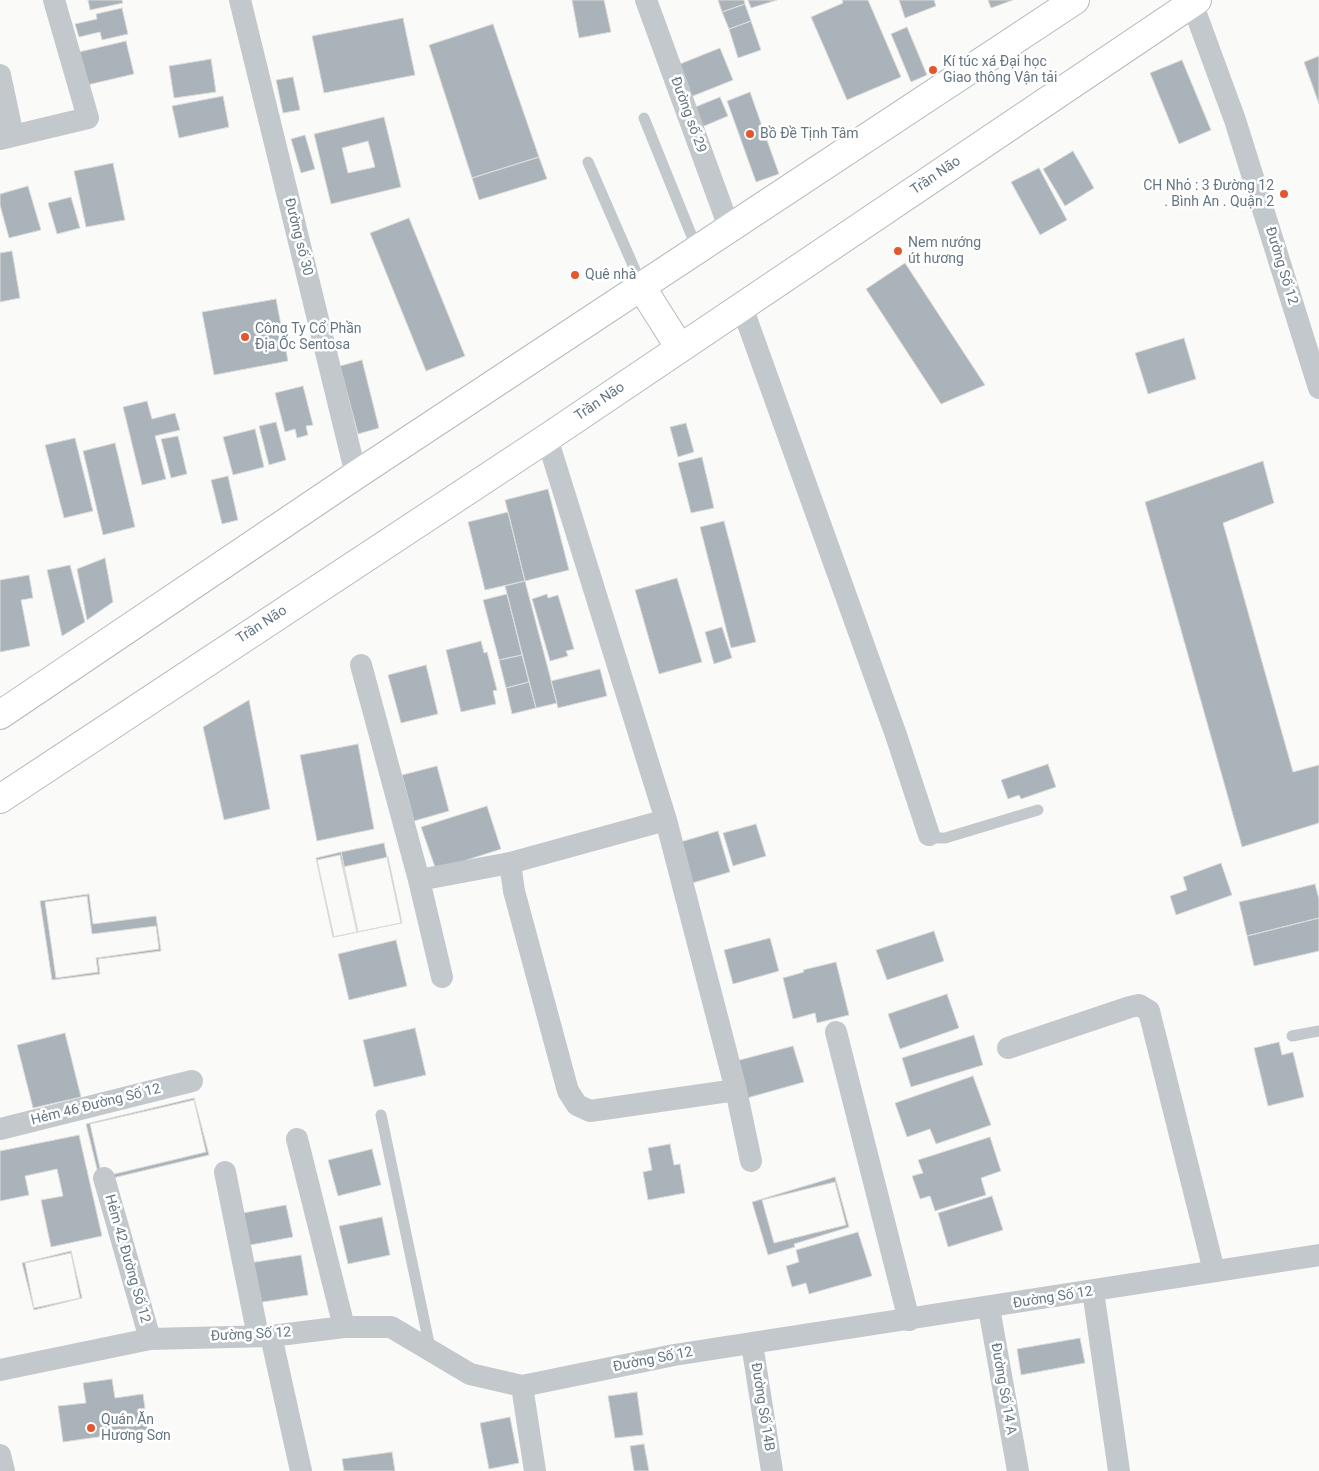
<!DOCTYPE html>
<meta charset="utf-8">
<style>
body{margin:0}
canvas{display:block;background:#fafaf8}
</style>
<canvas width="1319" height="1471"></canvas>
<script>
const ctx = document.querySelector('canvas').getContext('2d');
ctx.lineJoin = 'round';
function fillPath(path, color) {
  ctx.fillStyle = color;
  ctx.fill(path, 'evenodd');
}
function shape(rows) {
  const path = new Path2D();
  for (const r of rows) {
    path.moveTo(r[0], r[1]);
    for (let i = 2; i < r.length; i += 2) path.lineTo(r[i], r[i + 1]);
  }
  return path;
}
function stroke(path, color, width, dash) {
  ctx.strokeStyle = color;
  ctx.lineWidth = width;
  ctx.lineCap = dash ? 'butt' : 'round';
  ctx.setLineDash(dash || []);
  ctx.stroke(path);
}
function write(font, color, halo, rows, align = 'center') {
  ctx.font = font + ' Roboto,sans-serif';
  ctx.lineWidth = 5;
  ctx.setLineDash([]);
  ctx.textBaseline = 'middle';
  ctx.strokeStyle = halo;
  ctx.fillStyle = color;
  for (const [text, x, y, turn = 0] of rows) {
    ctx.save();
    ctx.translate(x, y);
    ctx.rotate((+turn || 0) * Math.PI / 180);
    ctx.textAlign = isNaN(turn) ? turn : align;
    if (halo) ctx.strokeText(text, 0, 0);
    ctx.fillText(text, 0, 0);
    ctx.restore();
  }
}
const building = shape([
 [88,0,122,0,123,3,90,10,88,0],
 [572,0,604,0,611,32,579,38,572,0],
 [718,0,744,0,745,4,722,12,718,0],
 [748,0,777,0,751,8,748,0],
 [842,0,868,0,901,77,847,100,811,17,843,3,842,0],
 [899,0,934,0,936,6,905,18,899,0],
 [988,0,1013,0,991,8,988,0],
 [745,4,751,21,729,29,722,12,745,4],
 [122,8,128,34,102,40,100,32,79,37,75,24,97,19,96,14,122,8],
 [403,18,415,75,324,93,312,36,403,18],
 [751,21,761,50,738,58,729,29,751,21],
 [493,24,539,157,472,178,429,45,493,24],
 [907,27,927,75,911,82,891,34,907,27],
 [126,41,134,74,87,85,79,52,126,41],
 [720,48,733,80,688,98,675,66,720,48],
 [1319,56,1319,104,1304,62,1319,56],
 [211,59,216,92,174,98,169,66,211,59],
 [1182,60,1211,130,1179,144,1150,73,1182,60],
 [293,77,300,110,283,113,276,80,293,77],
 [750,92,779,174,756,182,727,101,750,92],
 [223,96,229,127,179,138,172,106,223,96],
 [720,97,728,116,697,129,688,110,720,97],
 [384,117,401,187,331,204,314,134,384,117],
 [368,141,375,167,348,173,342,148,368,141],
 [305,135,315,169,301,173,291,139,305,135],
 [1073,151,1094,188,1065,206,1043,169,1073,151],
 [539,157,547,179,479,200,472,178,539,157],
 [113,163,125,220,86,227,74,171,113,163],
 [1039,168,1067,220,1040,235,1011,182,1039,168],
 [28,186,41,230,9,238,0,205,0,194,28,186],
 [71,197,80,228,57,234,48,203,71,197],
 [409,218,465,356,426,371,370,233,409,218],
 [12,251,20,298,0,302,0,253,12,251],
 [905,263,985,385,941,404,866,289,905,263],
 [276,299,288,361,214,375,202,312,276,299],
 [1184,338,1196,379,1148,394,1135,353,1184,338],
 [362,360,379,428,358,434,340,366,362,360],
 [303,386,313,425,306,426,308,435,297,438,295,429,285,432,275,393,303,386],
 [147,401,152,419,175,413,180,430,155,436,166,479,142,485,123,407,147,401],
 [276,422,286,460,269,465,259,426,276,422],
 [686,423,694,452,678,457,670,427,686,423],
 [255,429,264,467,233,475,223,437,255,429],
 [178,436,187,474,171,478,161,439,178,436],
 [75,438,93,511,64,518,45,445,75,438],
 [115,443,135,527,103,535,83,451,115,443],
 [702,457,714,508,691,513,678,463,702,457],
 [1263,461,1274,503,1223,523,1293,772,1319,765,1319,823,1242,847,1145,502,1263,461],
 [228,476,238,520,222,524,211,480,228,476],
 [548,489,569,570,525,581,505,500,548,489],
 [508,512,525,581,485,590,468,522,508,512],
 [724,521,756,642,731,648,700,527,724,521],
 [105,558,113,602,87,620,77,569,105,558],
 [70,565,85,622,62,636,47,570,70,565],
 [29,575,33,598,21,600,30,646,0,652,0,580,29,575],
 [677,578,702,662,659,674,635,590,677,578],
 [525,581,557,703,536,708,505,586,525,581],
 [507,594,522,655,499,660,483,600,507,594],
 [547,594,548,598,558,595,574,649,566,651,568,656,550,661,532,599,547,594],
 [722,627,732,658,714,664,705,632,722,627],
 [481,641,484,653,487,652,497,690,493,691,496,704,461,712,446,650,481,641],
 [522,655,529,682,506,688,499,660,522,655],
 [426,665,438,714,401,723,388,675,426,665],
 [600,669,607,696,558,708,551,681,600,669],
 [529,682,536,708,512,714,506,688,529,682],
 [249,700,270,809,224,820,203,727,249,700],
 [358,744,374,829,317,841,300,755,358,744],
 [1048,764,1056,787,1021,799,1019,795,1008,799,1001,780,1048,764],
 [437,766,449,811,414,821,402,775,437,766],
 [487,806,501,849,436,870,421,827,487,806],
 [756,824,766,856,733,866,723,833,756,824],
 [718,831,730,872,689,884,677,843,718,831],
 [384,843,401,923,358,932,341,852,384,843],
 [341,852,358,932,333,937,316,858,341,852],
 [340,855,357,932,334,937,317,860,340,855],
 [388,857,402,923,357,932,343,867,388,857],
 [1221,863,1232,895,1176,915,1170,896,1187,890,1183,877,1221,863],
 [1315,884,1319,899,1319,918,1247,936,1239,902,1315,884],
 [89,894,93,924,156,916,161,951,98,959,100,974,52,980,40,901,89,894],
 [87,896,92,934,156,926,159,949,96,958,98,972,56,978,45,902,87,896],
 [1319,918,1319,951,1254,966,1247,936,1319,918],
 [934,931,944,961,887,980,876,950,934,931],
 [770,938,779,971,733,984,724,950,770,938],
 [396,940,407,986,349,1000,338,954,396,940],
 [836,962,849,1015,817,1023,815,1013,793,1019,783,978,804,972,803,970,836,962],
 [947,994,959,1028,900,1049,888,1014,947,994],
 [415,1028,426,1075,374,1087,363,1040,415,1028],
 [65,1033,81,1097,33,1108,17,1045,65,1033],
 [974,1035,983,1065,911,1087,902,1058,974,1035],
 [1279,1042,1282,1055,1293,1052,1304,1097,1268,1106,1254,1048,1279,1042],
 [793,1046,804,1082,747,1098,736,1061,793,1046],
 [973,1076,991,1125,936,1144,930,1129,907,1137,895,1103,973,1076],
 [194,1098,209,1155,100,1181,86,1124,194,1098],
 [194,1100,206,1152,102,1177,90,1124,194,1100],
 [79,1135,102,1236,51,1247,41,1200,63,1196,57,1169,25,1176,29,1195,0,1201,0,1151,79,1135],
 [990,1137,1001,1171,981,1178,986,1195,935,1211,930,1196,920,1199,912,1176,923,1173,918,1160,990,1137],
 [670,1144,674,1165,680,1164,685,1193,648,1200,643,1172,652,1170,648,1148,670,1144],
 [372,1149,381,1185,338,1196,328,1160,372,1149],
 [835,1177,849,1227,794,1244,795,1247,768,1255,752,1202,835,1177],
 [835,1182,846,1225,774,1243,762,1200,835,1182],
 [992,1196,1003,1230,948,1247,938,1213,992,1196],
 [286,1205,293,1237,245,1246,238,1214,286,1205],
 [382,1217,390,1255,348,1264,339,1226,382,1217],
 [858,1232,872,1276,809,1294,806,1283,792,1287,786,1266,799,1262,796,1250,858,1232],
 [71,1251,82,1298,34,1310,22,1263,71,1251],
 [71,1253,80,1298,34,1308,25,1263,71,1253],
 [301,1255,308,1295,256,1303,249,1263,301,1255],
 [1080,1338,1085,1363,1021,1375,1017,1349,1080,1338],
 [112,1379,115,1398,143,1394,148,1430,63,1442,58,1406,86,1403,83,1383,112,1379],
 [637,1392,643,1435,615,1438,608,1396,637,1392],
 [510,1417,519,1463,489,1469,480,1423,510,1417],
 [644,1444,649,1471,634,1471,630,1446,644,1444],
 [392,1452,395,1471,344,1471,342,1459,392,1452]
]);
const lane = shape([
 [644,118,697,249],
 [588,162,642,286],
 [929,835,934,838,945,838,1038,810],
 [1292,1036,1319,1031],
 [381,1115,430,1348]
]);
const street = shape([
 [240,0,356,475],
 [646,0,730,230],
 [1192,3,1235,120,1319,388],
 [0,75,13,136],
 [0,139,88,118,54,0],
 [742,307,896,735,929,835],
 [547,438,666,820,736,1090,751,1161],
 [361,665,419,880,510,863],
 [666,820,510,863,514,891,568,1091,577,1105,590,1111,736,1090],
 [419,880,442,977],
 [836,1032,909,1320],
 [1008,1048,1130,1007,1139,1005,1149,1011,1214,1271],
 [0,1129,192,1081],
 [297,1139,344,1327],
 [225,1172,258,1336],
 [104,1178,150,1339],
 [1093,1291,1119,1471],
 [989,1308,1018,1471],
 [271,1336,301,1471],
 [752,1344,772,1471],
 [0,1370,150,1339,271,1336,344,1327,391,1327,470,1374,522,1386,674,1355,1319,1255],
 [522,1386,535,1471],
 [0,1455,4,1471]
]);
const secondary = shape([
 [642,288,680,348],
 [0,715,356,475,1075,0],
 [0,799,547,438,1197,0]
]);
const markers = [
 [933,70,5,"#e4572e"],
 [750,134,5,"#e4572e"],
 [1284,194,5,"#e4572e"],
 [898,251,5,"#e4572e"],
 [575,275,5,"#e4572e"],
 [245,337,5,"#e4572e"],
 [91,1428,5,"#e4572e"]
];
const poiNames = [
 ["Kí túc xá Đại học",943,62],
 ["Giao thông Vận tải",943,78],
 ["Bồ Đề Tịnh Tâm",760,134],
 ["CH Nhỏ : 3 Đường 12",1274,186,"right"],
 [". Bình An . Quận 2",1274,202,"right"],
 ["Nem nướng",908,243],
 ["út hương",908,259],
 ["Quê nhà",585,275],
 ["Công Ty Cổ Phần",255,329],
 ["Địa Ốc Sentosa",255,345],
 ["Quán Ăn",101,1420],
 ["Hương Sơn",101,1436]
];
const streetNames = [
 ["Đường số 29",688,115,70],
 ["Trần Não",936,176,-34],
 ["Đường số 30",298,237,76],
 ["Đường Số 12",1281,266,73],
 ["Trần Não",600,402,-34],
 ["Trần Não",262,625,-33],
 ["Hẻm 46 Đường Số 12",96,1105,-14],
 ["Hẻm 42 Đường Số 12",127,1259,74],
 ["Đường Số 12",1053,1298,-9],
 ["Đường Số 12",251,1335,-3],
 ["Đường Số 12",653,1360,-11],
 ["Đường Số 14 A",1003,1389,80],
 ["Đường Số 14B",762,1407,81]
];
fillPath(building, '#aab3b9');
stroke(building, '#dcdcda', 1);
stroke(secondary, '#b3babf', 30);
stroke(lane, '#c3c8cc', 11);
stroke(street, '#c3c8cc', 22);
stroke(secondary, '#fff', 28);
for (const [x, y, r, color] of markers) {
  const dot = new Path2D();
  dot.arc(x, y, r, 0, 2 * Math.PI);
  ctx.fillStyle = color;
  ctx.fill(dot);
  stroke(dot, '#fff', 2);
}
write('14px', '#657683', '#fff', poiNames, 'left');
write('14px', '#657683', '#fff', streetNames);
</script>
